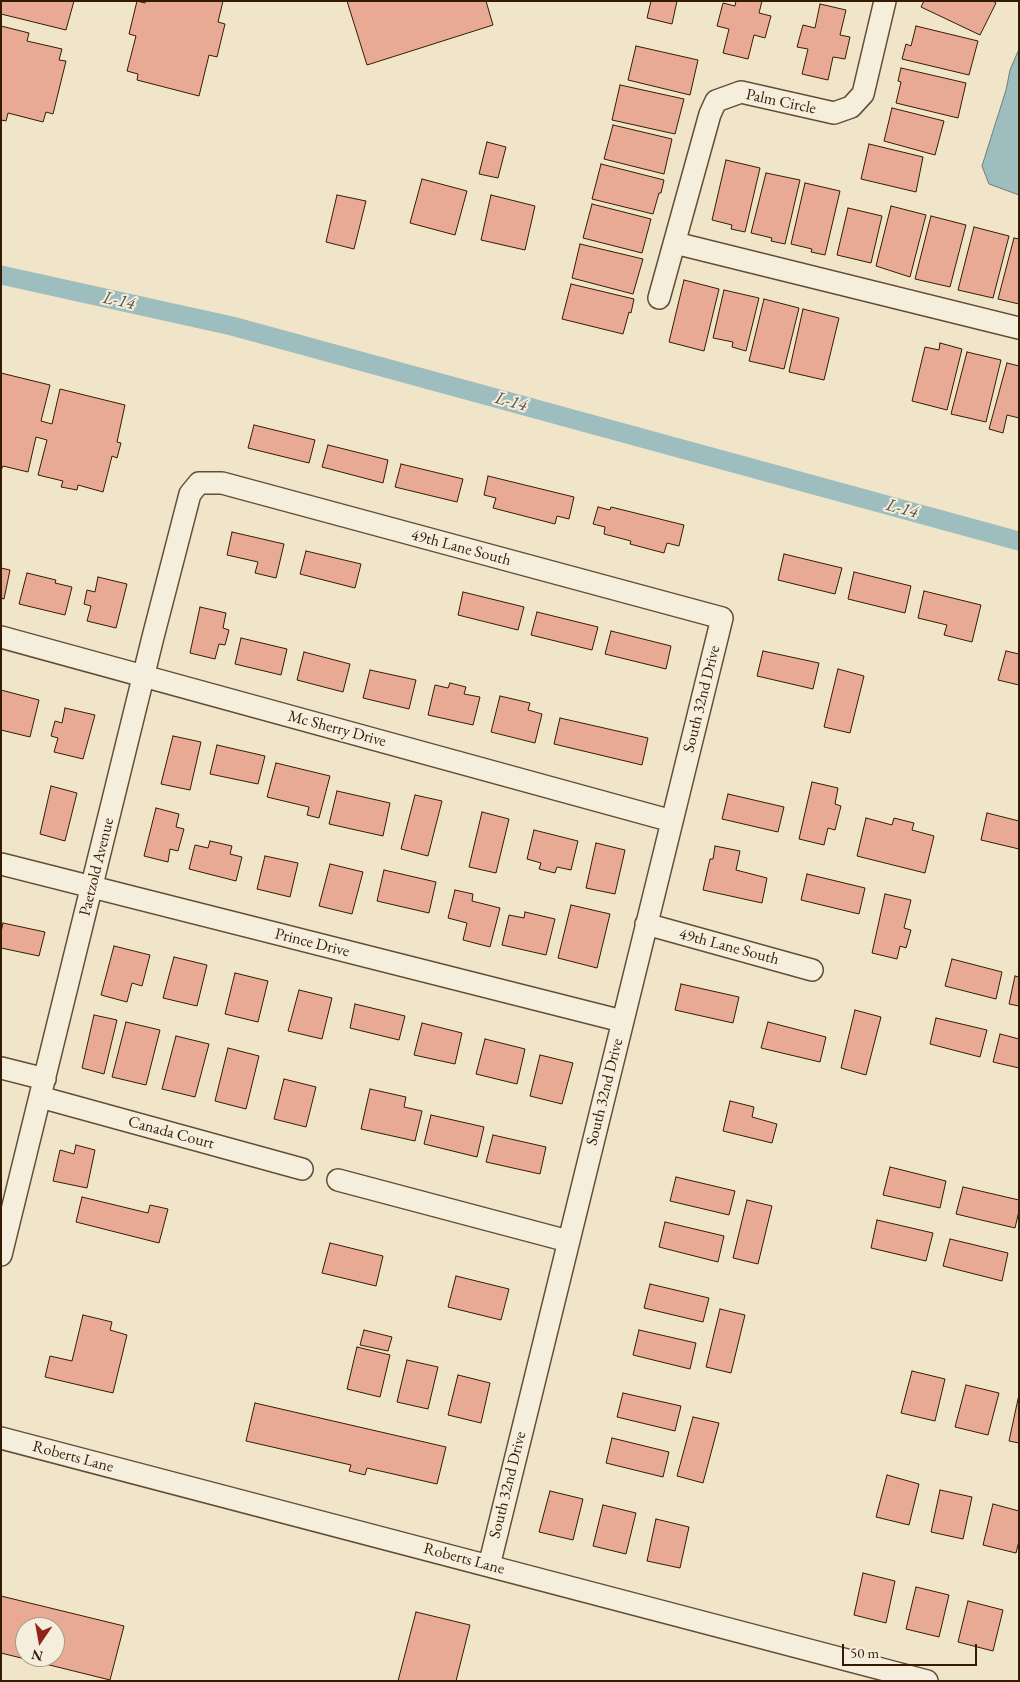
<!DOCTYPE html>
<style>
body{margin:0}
#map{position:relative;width:1020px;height:1682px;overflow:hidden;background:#f1e5c9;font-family:"EB Garamond",serif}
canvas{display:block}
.frame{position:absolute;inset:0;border:2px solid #341c02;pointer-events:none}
.north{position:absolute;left:15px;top:1617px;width:50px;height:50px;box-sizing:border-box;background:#f6eedc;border:1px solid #a89a85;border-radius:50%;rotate:192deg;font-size:14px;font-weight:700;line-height:20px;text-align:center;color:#341c02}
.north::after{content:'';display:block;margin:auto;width:18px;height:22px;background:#8f2418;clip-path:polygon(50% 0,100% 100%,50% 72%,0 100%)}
.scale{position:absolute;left:842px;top:1644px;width:135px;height:22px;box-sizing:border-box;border:2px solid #341c02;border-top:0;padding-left:6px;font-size:15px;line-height:18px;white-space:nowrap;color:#341c02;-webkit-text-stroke:4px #f6eedc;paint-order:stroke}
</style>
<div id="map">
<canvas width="1020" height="1682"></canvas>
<div class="frame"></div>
<div class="north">N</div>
<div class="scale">50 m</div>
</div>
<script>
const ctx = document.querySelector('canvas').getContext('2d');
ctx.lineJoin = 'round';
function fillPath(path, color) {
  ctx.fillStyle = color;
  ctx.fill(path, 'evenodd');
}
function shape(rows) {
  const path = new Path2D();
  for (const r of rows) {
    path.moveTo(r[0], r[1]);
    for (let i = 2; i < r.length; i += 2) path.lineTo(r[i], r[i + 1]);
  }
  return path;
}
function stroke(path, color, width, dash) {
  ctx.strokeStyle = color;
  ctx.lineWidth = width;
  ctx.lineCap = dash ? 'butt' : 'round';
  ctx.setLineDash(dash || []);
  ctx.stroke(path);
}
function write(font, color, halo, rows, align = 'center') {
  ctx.font = font + ' "EB Garamond",serif';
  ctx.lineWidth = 4;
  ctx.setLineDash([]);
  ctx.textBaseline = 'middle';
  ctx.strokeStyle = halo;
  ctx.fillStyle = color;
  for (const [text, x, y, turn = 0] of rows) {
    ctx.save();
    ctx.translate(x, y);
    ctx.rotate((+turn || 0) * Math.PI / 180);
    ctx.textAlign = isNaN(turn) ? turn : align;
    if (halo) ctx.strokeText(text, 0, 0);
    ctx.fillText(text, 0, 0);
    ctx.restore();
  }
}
const water = shape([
 [1019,49,1019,195,989,184,982,166,1006,90,1010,70,1019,49]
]);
const canal = shape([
 [1,275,232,326,1019,541]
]);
const building = shape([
 [1,1,74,1,66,30,1,14,1,1],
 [137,1,145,3,146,1,223,1,218,22,225,24,217,57,209,55,199,96,137,80,138,74,127,71,136,36,129,34,137,1],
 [347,1,486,1,493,25,367,65,347,1],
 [651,1,677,1,672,24,647,18,651,1],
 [736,1,762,1,759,13,771,16,765,38,754,35,748,59,723,53,729,29,717,26,723,3,735,6,736,1],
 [924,1,993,1,996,3,980,35,921,7,924,1],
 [820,4,846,10,840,35,850,37,845,59,833,57,828,80,802,74,808,49,797,47,803,25,815,28,820,4],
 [1,26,29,33,27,41,62,49,59,60,66,61,53,114,46,112,43,122,8,113,6,121,1,120,1,26],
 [916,26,978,41,969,75,902,59,906,44,911,46,916,26],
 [636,46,698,60,690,95,628,80,636,46],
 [901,68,966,83,958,118,896,103,901,82,898,81,901,68],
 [620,85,684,99,675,134,612,120,620,85],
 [892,108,944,121,935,155,884,141,892,108],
 [613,125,672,139,664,174,604,159,613,125],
 [487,142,506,147,498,178,479,174,487,142],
 [869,144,923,157,916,192,861,179,869,144],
 [726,160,760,168,745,232,731,229,732,225,712,220,726,160],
 [601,164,664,180,661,193,659,193,653,214,592,199,601,164],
 [766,173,800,180,785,244,771,241,772,238,751,233,766,173],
 [422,179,467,191,455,235,410,223,422,179],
 [805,183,840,191,825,255,811,252,812,249,791,244,805,183],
 [337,195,366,201,354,249,326,242,337,195],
 [491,195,535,206,525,250,481,240,491,195],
 [592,204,651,219,642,253,583,238,592,204],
 [891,206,926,215,910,277,876,266,891,206],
 [848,208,882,216,871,263,837,255,848,208],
 [931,216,966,225,950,287,915,279,931,216],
 [974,227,1009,236,993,298,958,290,974,227],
 [1014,238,1019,239,1019,304,998,299,1014,238],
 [580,244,643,259,633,294,572,278,580,244],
 [684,280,719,289,704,351,669,342,684,280],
 [571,284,634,299,631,313,629,312,623,334,562,319,571,284],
 [724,290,759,298,746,351,732,347,733,342,713,338,724,290],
 [764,299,799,308,784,369,749,361,764,299],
 [803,309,839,318,824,380,789,372,803,309],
 [940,343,962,349,947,410,912,401,925,347,939,350,940,343],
 [967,352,1001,360,986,422,951,414,967,352],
 [1007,363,1019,366,1019,418,1007,415,1003,433,989,429,1007,363],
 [1,373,50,385,41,421,52,424,60,389,125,405,117,442,121,443,117,458,112,456,103,492,78,485,77,490,61,487,63,481,38,475,47,440,36,437,28,472,3,466,1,470,1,373],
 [254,425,315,440,309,463,248,448,254,425],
 [328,445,388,460,383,483,322,467,328,445],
 [401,464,463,479,457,502,395,487,401,464],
 [488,476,574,497,569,519,557,516,555,524,493,508,496,498,484,495,488,476],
 [598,507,610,510,611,507,684,525,679,546,667,543,664,553,630,544,631,541,604,534,605,527,593,524,598,507],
 [232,532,284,544,276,578,255,573,258,562,227,555,232,532],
 [306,551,361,564,355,588,300,574,306,551],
 [784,554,842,568,835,594,778,580,784,554],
 [1,568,10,570,4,599,1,598,1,568],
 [854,572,911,586,905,613,848,599,854,572],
 [27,573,56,580,55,583,72,587,65,615,19,604,27,573],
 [98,577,127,584,116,628,87,621,91,606,84,604,87,590,95,592,98,577],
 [924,591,981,605,972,642,944,635,947,625,918,618,924,591],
 [463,592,524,607,518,630,458,615,463,592],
 [200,607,226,613,223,628,229,630,225,645,219,644,215,659,190,653,200,607],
 [537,612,598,627,592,650,531,635,537,612],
 [611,631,671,646,666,669,605,654,611,631],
 [241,638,287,649,281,675,235,664,241,638],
 [763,651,819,663,813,689,757,676,763,651],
 [1006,651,1019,654,1019,685,998,680,1006,651],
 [304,652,350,664,343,692,297,680,304,652],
 [838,669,864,676,850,733,824,727,838,669],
 [370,670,416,680,409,709,363,698,370,670],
 [450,683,466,687,464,694,480,697,473,725,428,715,435,685,448,688,450,683],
 [1,690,39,700,30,737,1,730,1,690],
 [500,696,530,703,528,710,542,714,535,743,491,732,500,696],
 [65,708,95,715,83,759,54,752,58,738,51,736,55,721,62,723,65,708],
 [560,718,648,738,642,765,554,744,560,718],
 [173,736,201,742,190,790,161,784,173,736],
 [217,745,265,756,258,784,210,774,217,745],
 [276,763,330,776,319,818,307,815,309,807,267,797,276,763],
 [812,782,838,788,835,804,841,806,835,830,828,828,824,845,799,839,812,782],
 [51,786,77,793,65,841,40,834,51,786],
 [337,791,390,803,383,836,329,824,337,791],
 [728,794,784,807,778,832,722,819,728,794],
 [415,795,442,801,428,856,401,849,415,795],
 [156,808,179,814,176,827,184,829,178,851,170,849,168,862,144,856,156,808],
 [482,812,509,819,496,873,469,867,482,812],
 [987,813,1019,821,1019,849,981,840,987,813],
 [866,818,892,825,894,818,914,823,912,830,934,836,925,873,857,856,866,818],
 [534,830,578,841,571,870,557,867,555,873,539,869,541,863,527,859,534,830],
 [210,841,232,846,230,854,242,857,236,881,189,869,195,845,208,848,210,841],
 [596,843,625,850,615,894,586,888,596,843],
 [715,846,740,851,736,870,767,878,762,903,703,890,710,859,713,859,715,846],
 [265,856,298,863,290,897,257,889,265,856],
 [330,864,363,872,352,914,319,906,330,864],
 [384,870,436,882,429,913,377,901,384,870],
 [807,874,865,888,859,914,801,900,807,874],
 [455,890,473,894,472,901,500,908,490,947,463,940,467,923,448,918,455,890],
 [885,894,911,900,904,928,911,930,906,948,900,946,897,959,872,953,885,894],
 [571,905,610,914,597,968,558,958,571,905],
 [525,912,555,919,546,955,502,945,509,915,524,918,525,912],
 [3,923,45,932,39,956,1,948,1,932,3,923],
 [114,946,150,955,142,986,132,983,127,1002,101,995,114,946],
 [174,957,207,965,197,1006,163,998,174,957],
 [952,959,1002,972,996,999,945,986,952,959],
 [235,973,268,981,258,1022,225,1014,235,973],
 [1015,976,1019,977,1019,1006,1009,1004,1015,976],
 [681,984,739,997,733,1023,675,1010,681,984],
 [299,990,332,998,322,1039,288,1031,299,990],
 [355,1004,405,1016,399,1040,350,1028,355,1004],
 [855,1010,881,1017,866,1075,841,1068,855,1010],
 [94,1015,117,1020,104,1074,82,1068,94,1015],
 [936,1018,987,1030,980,1057,930,1044,936,1018],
 [126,1022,160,1030,146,1085,112,1077,126,1022],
 [768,1022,826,1037,820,1062,761,1048,768,1022],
 [422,1023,462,1033,455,1064,414,1055,422,1023],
 [1000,1034,1019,1039,1019,1068,993,1062,1000,1034],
 [176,1036,209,1044,195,1097,162,1089,176,1036],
 [485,1039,525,1049,517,1084,476,1074,485,1039],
 [228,1048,259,1056,246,1109,215,1101,228,1048],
 [540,1055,573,1063,562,1104,530,1096,540,1055],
 [284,1079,316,1087,306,1127,274,1119,284,1079],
 [370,1089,406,1097,404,1107,422,1111,415,1141,361,1129,370,1089],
 [730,1101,754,1107,752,1117,777,1124,772,1143,723,1131,730,1101],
 [431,1115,484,1127,477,1157,424,1144,431,1115],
 [493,1135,546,1147,540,1174,486,1162,493,1135],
 [76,1145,95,1150,87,1188,53,1181,60,1150,74,1154,76,1145],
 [890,1167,946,1181,940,1208,883,1195,890,1167],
 [676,1177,735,1191,729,1215,670,1201,676,1177],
 [963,1187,1019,1200,1019,1211,1015,1228,956,1214,963,1187],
 [82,1197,148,1213,150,1205,168,1209,159,1243,76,1222,82,1197],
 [747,1200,772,1206,758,1264,733,1258,747,1200],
 [877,1220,933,1233,926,1261,871,1248,877,1220],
 [665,1222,724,1236,718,1262,659,1247,665,1222],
 [950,1239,1008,1253,1002,1281,943,1266,950,1239],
 [330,1243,383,1256,376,1286,322,1273,330,1243],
 [456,1276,509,1289,501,1320,448,1307,456,1276],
 [650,1284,709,1298,703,1322,644,1308,650,1284],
 [720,1309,745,1315,731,1373,706,1367,720,1309],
 [83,1315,112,1322,110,1330,127,1335,113,1393,45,1377,50,1356,72,1361,83,1315],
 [364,1330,392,1337,388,1351,360,1345,364,1330],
 [639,1330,696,1343,690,1369,633,1355,639,1330],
 [357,1347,390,1355,380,1397,347,1389,357,1347],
 [407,1360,438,1367,428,1409,397,1402,407,1360],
 [912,1371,945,1379,935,1421,901,1413,912,1371],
 [458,1375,490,1383,481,1423,448,1415,458,1375],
 [966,1385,999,1393,988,1435,955,1427,966,1385],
 [623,1393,681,1406,675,1431,617,1417,623,1393],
 [1018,1399,1019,1400,1019,1443,1009,1441,1018,1399],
 [255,1403,446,1447,437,1484,367,1468,365,1475,349,1471,351,1465,246,1441,255,1403],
 [693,1417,719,1423,703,1483,677,1476,693,1417],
 [612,1438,669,1452,663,1477,606,1463,612,1438],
 [887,1475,919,1484,909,1525,876,1517,887,1475],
 [940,1490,972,1497,963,1539,931,1532,940,1490],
 [550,1491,583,1499,573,1540,539,1532,550,1491],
 [993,1504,1019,1511,1019,1541,1016,1553,983,1545,993,1504],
 [603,1505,636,1513,626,1554,593,1546,603,1505],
 [656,1519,689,1527,680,1568,647,1561,656,1519],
 [863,1573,895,1581,886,1623,854,1615,863,1573],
 [916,1587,949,1595,939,1637,906,1629,916,1587],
 [1,1596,124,1626,110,1680,1,1653,1,1596],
 [25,1627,55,1627,55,1657,25,1657,25,1627],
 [968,1601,1003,1610,993,1651,958,1642,968,1601],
 [416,1612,470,1625,456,1681,398,1681,416,1612]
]);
const street = shape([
 [675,243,1019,328],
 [659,298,710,114,716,101,741,92,834,113,851,107,863,94,885,1],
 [1,637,672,821],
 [1,864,622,1021],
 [646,924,812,970],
 [1,1068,45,1079],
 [40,1097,302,1169],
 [338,1180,568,1241],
 [1,1255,153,637,190,494,199,483,222,483,722,618,489,1566],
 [1,1438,927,1681]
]);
const streetNames = [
 ["Palm Circle",781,102,12],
 ["49th Lane South",461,548,15],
 ["South 32nd Drive",702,699,-76],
 ["Mc Sherry Drive",337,729,15],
 ["Paetzold Avenue",97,867,-76],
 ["Prince Drive",312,943,14],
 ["49th Lane South",729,947,15],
 ["South 32nd Drive",605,1092,-76],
 ["Canada Court",171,1133,15],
 ["Roberts Lane",73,1457,15],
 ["South 32nd Drive",508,1485,-76],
 ["Roberts Lane",464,1559,15]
];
const waterNames = [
 ["L-14",119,301,12],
 ["L-14",511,402,15],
 ["L-14",902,509,15]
];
fillPath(water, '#9dbdbe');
stroke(water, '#737d73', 1);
stroke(canal, '#9dbdbe', 19);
fillPath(building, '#e8aa94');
stroke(building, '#341c02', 1);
stroke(street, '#634e34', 24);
stroke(street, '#f6eedc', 21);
write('16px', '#341c02', '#f6eedc', streetNames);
write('italic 18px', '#595444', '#f6eedc', waterNames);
</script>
